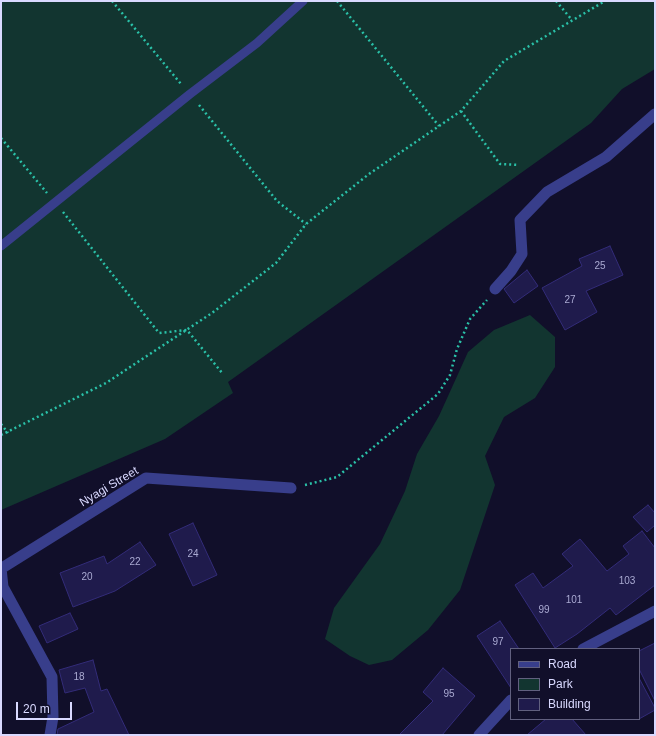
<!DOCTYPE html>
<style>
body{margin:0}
#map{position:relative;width:656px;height:736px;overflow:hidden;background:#110f2a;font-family:Arial,sans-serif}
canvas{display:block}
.frame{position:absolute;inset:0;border:2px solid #d9d9ff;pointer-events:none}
.legend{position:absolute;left:510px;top:648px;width:130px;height:72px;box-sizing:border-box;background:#110f2a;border:1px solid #61607f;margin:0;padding:5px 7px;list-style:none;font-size:12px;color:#d9d9ff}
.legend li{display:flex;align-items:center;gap:8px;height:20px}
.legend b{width:20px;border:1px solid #61607f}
.scale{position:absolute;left:16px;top:702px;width:56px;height:18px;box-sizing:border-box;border:2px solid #d9d9ff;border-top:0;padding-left:5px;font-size:12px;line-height:14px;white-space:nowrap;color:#d9d9ff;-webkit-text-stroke:3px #110f2a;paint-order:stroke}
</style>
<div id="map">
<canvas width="656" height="736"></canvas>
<div class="frame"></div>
<ul class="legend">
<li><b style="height:5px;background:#383e8b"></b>Road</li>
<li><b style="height:11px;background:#123530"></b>Park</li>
<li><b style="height:11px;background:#1f1b4c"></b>Building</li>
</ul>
<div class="scale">20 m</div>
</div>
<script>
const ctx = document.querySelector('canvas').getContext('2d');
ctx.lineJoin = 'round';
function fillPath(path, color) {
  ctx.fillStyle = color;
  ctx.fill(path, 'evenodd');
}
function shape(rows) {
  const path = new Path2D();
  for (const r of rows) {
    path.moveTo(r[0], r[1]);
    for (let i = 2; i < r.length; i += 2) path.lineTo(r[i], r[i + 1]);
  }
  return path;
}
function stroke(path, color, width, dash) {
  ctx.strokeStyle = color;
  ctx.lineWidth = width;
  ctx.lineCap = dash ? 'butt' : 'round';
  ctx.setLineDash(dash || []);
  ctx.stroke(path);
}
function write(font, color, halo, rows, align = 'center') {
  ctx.font = font + ' Arial,sans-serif';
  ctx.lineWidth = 3;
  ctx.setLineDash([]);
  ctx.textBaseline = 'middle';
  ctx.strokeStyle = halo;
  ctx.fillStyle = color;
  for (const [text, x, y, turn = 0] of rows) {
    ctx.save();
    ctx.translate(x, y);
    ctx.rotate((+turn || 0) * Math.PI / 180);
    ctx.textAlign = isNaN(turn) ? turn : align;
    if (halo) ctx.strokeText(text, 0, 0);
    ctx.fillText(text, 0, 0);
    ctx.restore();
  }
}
const green = shape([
 [1,1,655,1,655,69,622,89,591,123,228,382,233,393,165,439,1,510],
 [530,315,555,337,555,367,535,398,504,417,485,456,495,485,460,590,428,630,392,660,369,665,350,656,325,639,334,608,380,544,405,491,417,454,439,416,468,352,494,330]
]);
const building = shape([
 [610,246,623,275,586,291,597,312,565,330,542,288,582,266,579,259,610,246],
 [527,270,538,286,514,303,504,289,527,270],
 [648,505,655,513,655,525,647,532,633,517,648,505],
 [193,523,217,575,193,586,169,534,193,523],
 [642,531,655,548,655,585,616,615,610,608,577,634,555,648,515,585,533,573,543,588,573,566,562,554,580,539,607,571,629,554,623,546,642,531],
 [140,542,156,565,115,591,73,607,60,573,104,556,107,564,140,542],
 [70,613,78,629,47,643,39,626,70,613],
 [500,621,519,649,511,649,511,688,477,636,500,621],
 [655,643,655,701,639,669,639,651,655,643],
 [93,660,101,691,107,689,129,735,57,735,58,729,94,712,85,688,65,693,59,670,93,660],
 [443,668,475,696,442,735,399,735,433,701,423,692,443,668],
 [639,678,655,708,655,710,639,719,639,678],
 [546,719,572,719,586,735,527,735,546,719]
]);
const path = shape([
 [112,1,181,84],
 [337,1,439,126],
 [556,1,572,20],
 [199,105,277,201,306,224],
 [461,111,500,164,519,165],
 [1,138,47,193],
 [63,212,159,333,187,330,223,374],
 [1,424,8,433],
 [1,435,106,383,212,313,276,263,306,224,369,174,461,111,504,61,605,1],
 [305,485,337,477,438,394,450,375,457,349,470,319,487,300]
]);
const service = shape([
 [1,246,190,94,257,43,303,1]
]);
const minor = shape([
 [495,289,511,271,522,254,520,220,547,192,606,157,655,114],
 [1,568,3,587,52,677,53,717,50,735],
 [2,568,146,478,291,488],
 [583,649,655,611],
 [479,735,511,700]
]);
const numberNames = [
 ["25",600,266],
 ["27",570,300],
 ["24",193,554],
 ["22",135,562],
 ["20",87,577],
 ["103",627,581],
 ["101",574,600],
 ["99",544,610],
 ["97",498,642],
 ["18",79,677],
 ["95",449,694]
];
const streetNames = [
 ["Nyagi Street",109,487,-31]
];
fillPath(green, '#123530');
fillPath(building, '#1f1b4c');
stroke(building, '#332c79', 1);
stroke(path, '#2ac1a8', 2.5, [2, 3]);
stroke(service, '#383e8b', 9);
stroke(minor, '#383e8b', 11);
write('10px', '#aaaad2', null, numberNames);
write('12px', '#d9d9ff', '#110f2a', streetNames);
</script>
